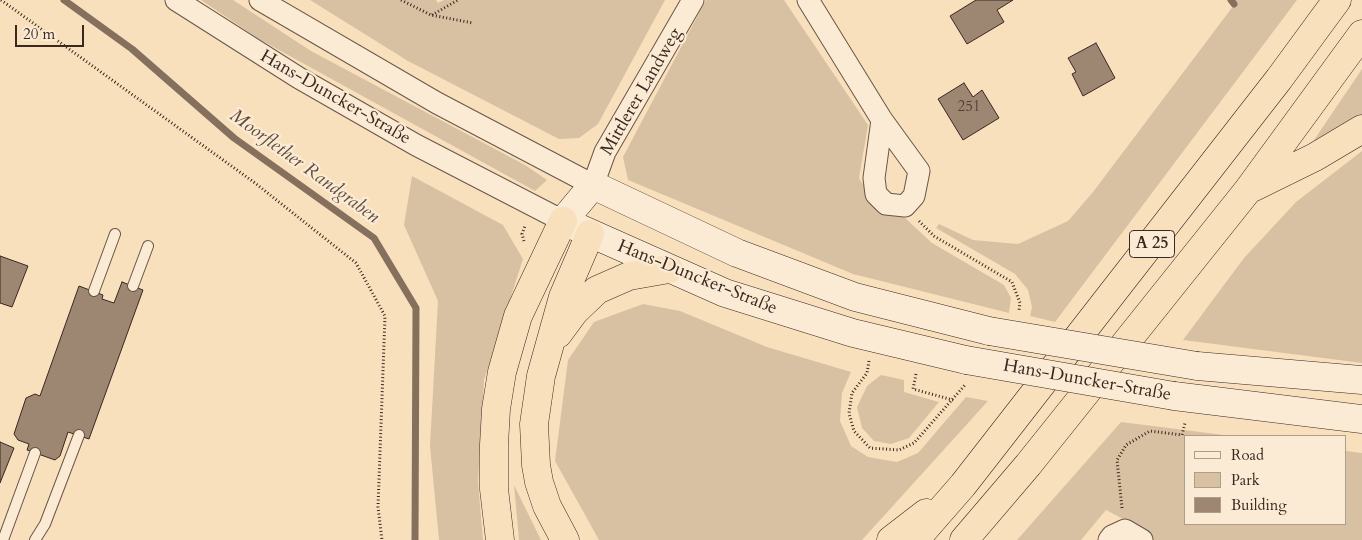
<!DOCTYPE html>
<meta charset="utf-8">
<style>
body{margin:0}
#map{position:relative;width:1362px;height:540px;overflow:hidden;background:#f9e0bd;font-family:Cardo,serif}
canvas{display:block}
.legend{position:absolute;left:1184px;top:435px;width:162px;height:90px;box-sizing:border-box;background:#fbebd4;border:1px solid #ad9d8c;margin:0;padding:6px 9px;list-style:none;font-size:15px;color:#392720}
.legend li{display:flex;align-items:center;gap:10px;height:25px}
.legend b{width:25px;border:1px solid #ad9d8c}
.scale{position:absolute;left:15px;top:25px;width:69px;height:22px;box-sizing:border-box;border:2px solid #392720;border-top:0;padding-left:6px;font-size:15px;line-height:18px;white-space:nowrap;color:#392720;-webkit-text-stroke:4px #fbebd4;paint-order:stroke}
</style>
<div id="map">
<canvas width="1362" height="540"></canvas>
<ul class="legend">
<li><b style="height:6px;background:#fbebd4"></b>Road</li>
<li><b style="height:14px;background:#d8c1a2"></b>Park</li>
<li><b style="height:14px;background:#9d8772"></b>Building</li>
</ul>
<div class="scale">20 m</div>
</div>
<script>
const ctx = document.querySelector('canvas').getContext('2d');
ctx.lineJoin = 'round';
function fillPath(path, color) {
  ctx.fillStyle = color;
  ctx.fill(path, 'evenodd');
}
function shape(rows) {
  const path = new Path2D();
  for (const r of rows) {
    path.moveTo(r[0], r[1]);
    for (let i = 2; i < r.length; i += 2) path.lineTo(r[i], r[i + 1]);
  }
  return path;
}
function stroke(path, color, width, dash) {
  ctx.strokeStyle = color;
  ctx.lineWidth = width;
  ctx.lineCap = dash ? 'butt' : 'round';
  ctx.setLineDash(dash || []);
  ctx.stroke(path);
}
function write(font, color, halo, rows, align = 'center') {
  ctx.font = font + ' Cardo,serif';
  ctx.lineWidth = 4.5;
  ctx.setLineDash([]);
  ctx.textBaseline = 'middle';
  ctx.strokeStyle = halo;
  ctx.fillStyle = color;
  for (const [text, x, y, turn = 0] of rows) {
    ctx.save();
    ctx.translate(x, y);
    ctx.rotate((+turn || 0) * Math.PI / 180);
    ctx.textAlign = isNaN(turn) ? turn : align;
    if (halo) ctx.strokeText(text, 0, 0);
    ctx.fillText(text, 0, 0);
    ctx.restore();
  }
}
const green = shape([
 [201,0,233,0,311,51,525,165,547,180,535,191,259,39],
 [310,0,436,0,438,3,444,0,665,0,598,124,579,138,559,139,408,61],
 [706,0,784,0,868,125,859,178,879,210,904,217,932,243,1004,285,1011,298,1009,313,853,274,628,180,623,157],
 [1231,0,1297,0,1055,322,1030,316,1032,307,1028,290,1015,274,936,228,939,224,973,240,1018,244,1068,221,1093,192,1234,5],
 [1362,69,1362,115,1312,143],
 [1362,151,1362,363,1183,340,1244,258,1296,202],
 [412,176,503,225,523,259,484,380,478,482,483,540,439,540,430,446,438,301,404,225],
 [643,304,680,311,767,347,851,372,842,393,840,421,851,446,868,457,897,462,918,453,966,397,988,401,862,540,599,540,555,461,568,360,594,322],
 [881,375,904,380,904,392,939,402,909,438,891,444,874,441,862,428,857,407,867,386],
 [1121,422,1232,436,1186,436,1186,524,1346,524,1346,451,1362,453,1362,540,1151,540,1144,530,1106,510,1081,540,1017,540],
 [514,485,541,540,519,540]
]);
const stream = shape([
 [64,0,132,49,234,138,374,238,416,308,415,540],
 [1231,0,1234,4]
]);
const building = shape([
 [976,0,1013,0,997,10,1004,22,967,44,950,16,976,0],
 [1096,43,1115,78,1083,96,1072,74,1076,72,1068,58,1096,43],
 [964,83,973,97,982,90,999,118,963,140,938,99,964,83],
 [0,256,28,266,12,307,0,303,0,256],
 [122,282,143,290,89,439,68,432,60,456,55,460,27,450,29,444,18,440,14,434,26,398,35,394,40,396,79,286,103,295,102,299,114,303,122,282],
 [0,442,14,448,0,483,0,442]
]);
const path = shape([
 [1,0,255,183,356,263,385,316,378,507,382,540],
 [401,0,431,15,473,23],
 [432,15,458,0],
 [919,221,934,236,1012,282,1020,303,1019,310],
 [524,241,522,234,525,226],
 [869,361,867,373,852,393,849,413,854,431,870,448,899,450,914,443,965,385],
 [916,374,913,389,953,400],
 [1122,508,1117,460,1126,445,1150,431,1182,435,1185,423]
]);
const lane = shape([
 [133,286,148,246],
 [94,291,115,234],
 [3,540,35,453],
 [35,540,45,524,79,435]
]);
const street = shape([
 [176,0,299,78,416,145,563,221],
 [260,0,437,103,593,185,605,152,693,0],
 [808,0,882,120,919,171,914,196,905,206,886,204,876,194,874,178,882,120],
 [1109,540,1112,536,1125,530,1142,540]
]);
const secondary = shape([
 [593,185,563,221,725,293,853,333,966,360],
 [593,185,737,253,855,297,989,331],
 [1197,366,1362,380],
 [1174,396,1362,419]
]);
const highway = shape([
 [1252,188,1315,157,1362,129],
 [558,334,575,311,597,290,629,276,669,269],
 [500,540,494,489,494,445,496,409,502,372,518,316,563,221],
 [565,540,547,506,539,482,536,465,534,424,541,376,563,297,590,234],
 [891,540,926,513],
 [915,540,963,485,1279,79,1337,0],
 [964,540,1028,465,1248,190,1362,34]
]);
const secondaryBridge = shape([
 [989,331,1197,366],
 [966,360,1174,396]
]);
const numberNames = [
 ["251",969,108]
];
const shields = [
 [1152,244,45]
];
const shieldNames = [
 ["A 25",1152,244]
];
const streetNames = [
 ["Mittlerer Landweg",642,92,-60],
 ["Hans-Duncker-Straße",335,98,30],
 ["Hans-Duncker-Straße",697,278,22],
 ["Hans-Duncker-Straße",1087,381,10]
];
const waterNames = [
 ["Moorflether Randgraben",304,167,36]
];
fillPath(green, '#d8c1a2');
stroke(stream, '#85705e', 7);
fillPath(building, '#9d8772');
stroke(building, '#392720', 1);
stroke(lane, '#695547', 12);
stroke(street, '#695547', 23);
stroke(secondary, '#392720', 29);
stroke(highway, '#392720', 29);
stroke(path, '#392720', 3, [1, 2.5]);
stroke(lane, '#fbebd4', 10);
stroke(street, '#fbebd4', 21);
stroke(secondary, '#fbebd4', 28);
stroke(highway, '#f9e0bd', 28);
stroke(secondaryBridge, '#392720', 29, []);
stroke(secondaryBridge, '#fbebd4', 28);
write('15px', '#523f34', null, numberNames);
for (const [x, y, w] of shields) {
  const box = new Path2D();
  box.roundRect(x - w / 2, y - 13.5, w, 27, 4);
  ctx.fillStyle = '#fbebd4';
  ctx.fill(box);
  stroke(box, '#392720', 1);
}
write('bold 16px', '#392720', null, shieldNames);
write('18px', '#392720', '#fbebd4', streetNames);
write('italic 19px', '#5f4c3f', '#fbebd4', waterNames);
</script>
